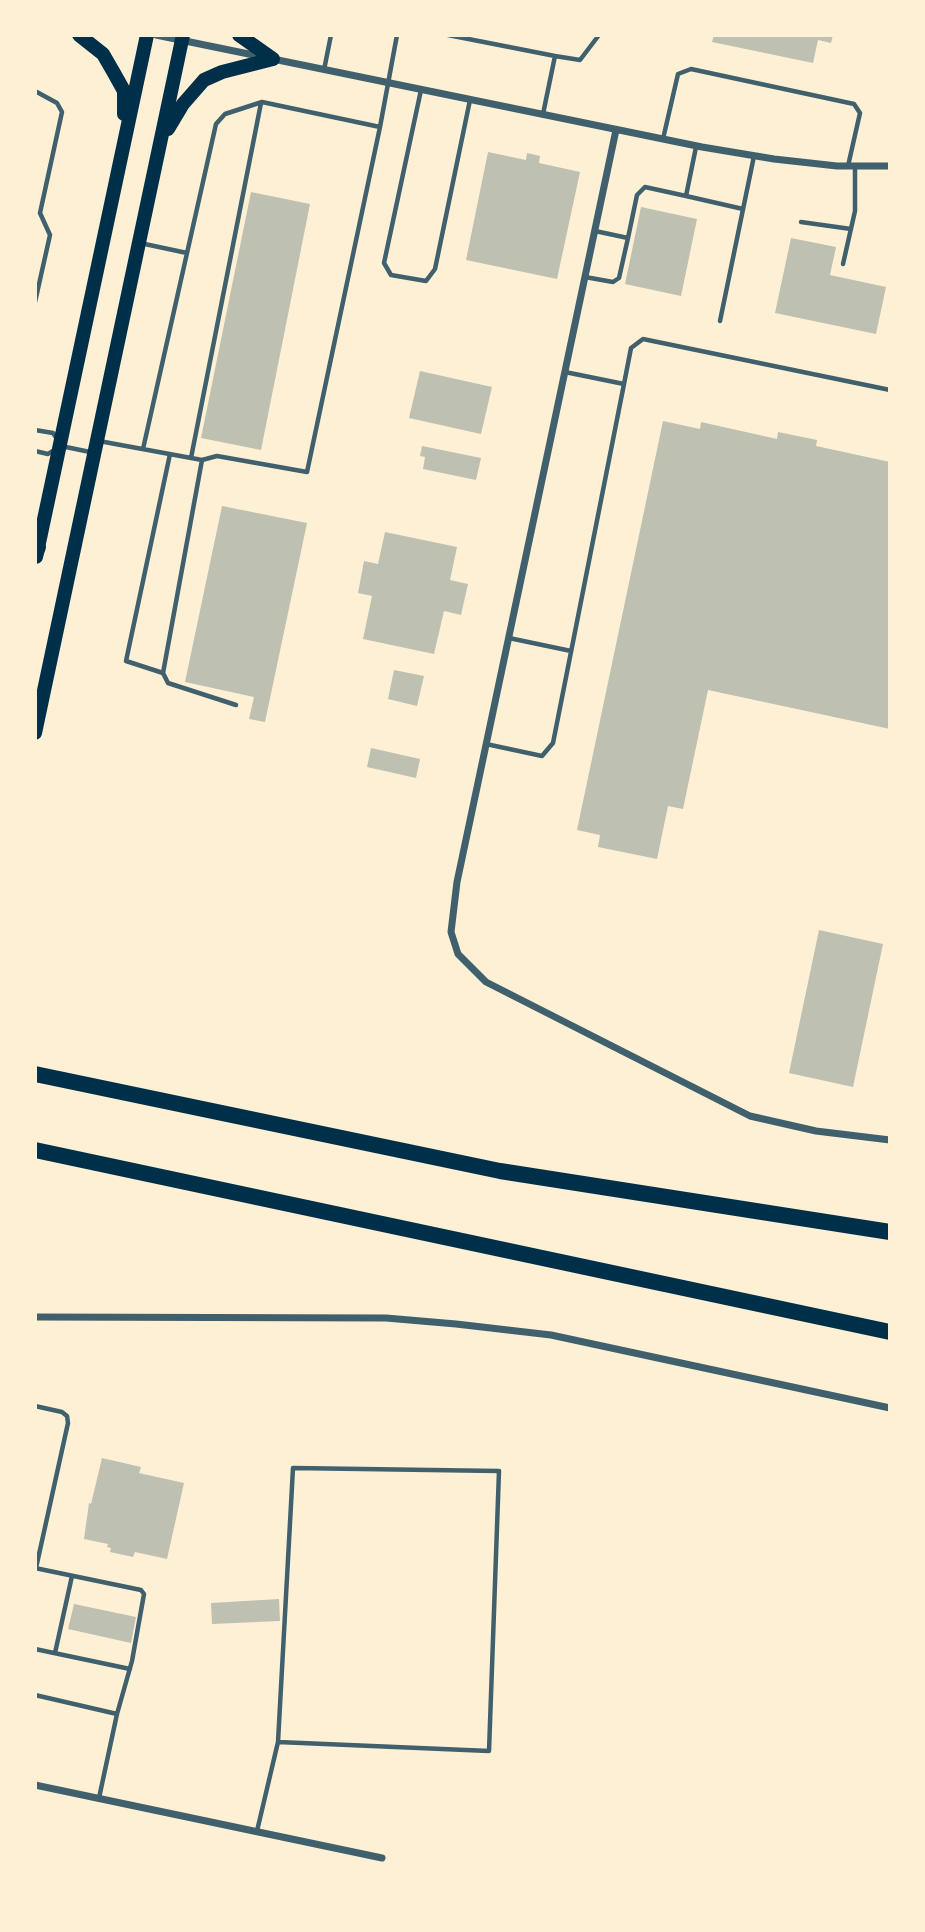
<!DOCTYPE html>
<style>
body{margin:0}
#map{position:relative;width:925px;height:1932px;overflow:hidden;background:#fdf0d5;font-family:"DejaVu Sans",sans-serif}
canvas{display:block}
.frame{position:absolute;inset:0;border:37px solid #fdf0d5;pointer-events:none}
</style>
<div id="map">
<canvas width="925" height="1932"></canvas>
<div class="frame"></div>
</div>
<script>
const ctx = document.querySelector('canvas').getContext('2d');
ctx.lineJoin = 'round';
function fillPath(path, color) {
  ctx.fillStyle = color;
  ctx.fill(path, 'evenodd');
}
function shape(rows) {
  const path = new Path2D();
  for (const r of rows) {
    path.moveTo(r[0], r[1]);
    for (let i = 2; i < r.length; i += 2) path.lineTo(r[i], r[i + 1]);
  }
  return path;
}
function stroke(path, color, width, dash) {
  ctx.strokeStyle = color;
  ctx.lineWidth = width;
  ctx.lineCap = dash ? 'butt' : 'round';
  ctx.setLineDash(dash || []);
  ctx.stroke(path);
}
const building = shape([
 [714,35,833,35,831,43,818,40,813,63,712,42],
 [488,152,526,160,527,153,540,156,539,163,580,172,557,279,466,260],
 [251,192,310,204,261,450,201,438],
 [641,207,697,219,681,296,625,284],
 [791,238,836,247,830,275,886,287,876,334,775,313],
 [420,371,492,387,481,434,409,418],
 [663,421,700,429,701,422,777,439,778,432,817,440,816,446,890,462,890,729,708,690,683,809,668,806,657,859,598,847,600,835,577,830],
 [422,446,481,458,476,480,423,469,425,457,420,456],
 [222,506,307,523,265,722,249,719,254,697,185,682],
 [385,532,457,547,450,580,468,584,461,615,444,611,434,654,363,639,372,596,358,593,364,561,378,564],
 [394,670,424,676,417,706,388,699],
 [371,748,420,759,416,778,367,767],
 [819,930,883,944,853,1087,789,1073],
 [102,1458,141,1467,139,1473,184,1483,167,1559,135,1552,133,1557,110,1552,111,1548,107,1547,108,1544,84,1539,89,1503,91,1504],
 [279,1599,280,1621,212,1624,211,1603],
 [74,1604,136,1617,131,1643,68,1629]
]);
const service = shape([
 [448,35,555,56,543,114],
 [555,56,580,60,599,35],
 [324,70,331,35],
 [421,90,384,263,391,275,426,281,435,269,470,100],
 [35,91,57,103,62,112,40,213,50,235,35,302],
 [663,139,678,74,691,69,854,104,860,113,848,166],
 [686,196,743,209],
 [801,222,851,229],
 [595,231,628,238,637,195,645,187,686,196,696,147],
 [140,243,187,253],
 [843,264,855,211,855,167],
 [585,277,613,282,619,278,628,238],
 [720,321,754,156],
 [624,384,631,348,643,339,890,390],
 [35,430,53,433,57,439],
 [99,441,202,460,217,456,307,472,380,127,397,35],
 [61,446,90,452],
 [143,449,216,124,225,114,262,102,380,127],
 [35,451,48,454,54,450],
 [170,454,126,661,163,673,202,460],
 [191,458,261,103],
 [509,638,571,651],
 [163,673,168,683,236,705],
 [486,744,542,756,553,743,624,384,565,372],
 [35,1406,62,1412,67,1416,68,1423,36,1568],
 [35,1568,141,1590,144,1594,132,1661,117,1714],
 [35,1649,130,1669],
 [55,1653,72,1576],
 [35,1695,117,1714,99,1798],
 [257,1831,278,1742,489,1751,499,1471,293,1468,278,1742]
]);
const minor = shape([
 [156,35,702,147,774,159,837,166,890,166],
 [616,130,457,882,451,932,458,954,486,982,750,1116,816,1131,890,1140],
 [35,1317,386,1318,456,1324,551,1335,890,1408],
 [35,1785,382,1858]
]);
const secondary = shape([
 [79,35,103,54,114,73,124,91,124,114],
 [239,35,273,59],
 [168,129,183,104,204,80,222,72,273,59],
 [36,557,147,35],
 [35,733,183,35]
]);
const trunk = shape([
 [35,554,38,547],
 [35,1074,500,1171,890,1232],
 [35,1150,890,1332]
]);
fillPath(building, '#bec0b2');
stroke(service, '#3f606c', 4.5);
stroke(minor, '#3f606c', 7);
stroke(secondary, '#003049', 14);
stroke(trunk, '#003049', 16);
</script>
